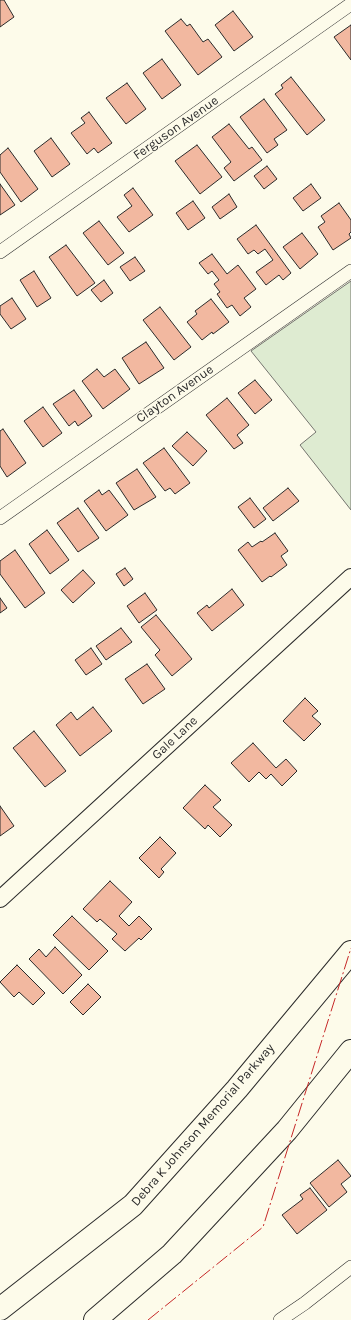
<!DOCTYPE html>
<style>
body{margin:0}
canvas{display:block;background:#fdfbea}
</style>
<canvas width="351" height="1320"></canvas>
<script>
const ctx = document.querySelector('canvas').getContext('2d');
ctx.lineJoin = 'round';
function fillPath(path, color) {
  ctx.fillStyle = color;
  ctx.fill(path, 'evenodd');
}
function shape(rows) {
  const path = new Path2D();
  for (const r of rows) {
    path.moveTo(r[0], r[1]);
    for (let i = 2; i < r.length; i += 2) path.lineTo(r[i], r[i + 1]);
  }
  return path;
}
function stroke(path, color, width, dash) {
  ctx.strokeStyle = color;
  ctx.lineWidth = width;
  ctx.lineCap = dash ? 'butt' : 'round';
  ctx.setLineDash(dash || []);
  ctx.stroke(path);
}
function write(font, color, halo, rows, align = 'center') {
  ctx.font = font + ' Karla,sans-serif';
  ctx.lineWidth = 3;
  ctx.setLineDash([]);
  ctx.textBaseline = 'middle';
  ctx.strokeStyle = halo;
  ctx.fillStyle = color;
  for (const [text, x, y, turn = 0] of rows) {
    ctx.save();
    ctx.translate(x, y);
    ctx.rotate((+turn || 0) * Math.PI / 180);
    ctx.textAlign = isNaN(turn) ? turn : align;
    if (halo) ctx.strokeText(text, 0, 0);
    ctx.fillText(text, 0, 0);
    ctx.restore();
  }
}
const green = shape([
 [351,281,351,510,300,445,316,432,251,351,351,281]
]);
const building = shape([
 [0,0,4,0,14,17,0,27,0,0],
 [233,11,253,37,234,51,215,25,233,11],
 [181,19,187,26,190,24,203,42,208,39,222,57,198,75,165,31,181,19],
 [351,25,351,60,334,37,351,25],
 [162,59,181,85,162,99,143,73,162,59],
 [291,77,325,120,307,135,275,94,283,88,281,85,291,77],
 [127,83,146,109,126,124,106,98,127,83],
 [264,99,287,130,274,139,278,145,267,153,240,117,264,99],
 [89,112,112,143,98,153,94,148,87,154,71,133,85,123,81,118,89,112],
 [229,124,249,149,252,147,262,160,234,181,224,168,231,162,212,137,229,124],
 [51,138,70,164,52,177,34,151,51,138],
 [197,145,222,177,200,194,175,161,197,145],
 [8,148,38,189,21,202,0,172,0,155,8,148],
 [267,166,277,179,264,189,254,176,267,166],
 [0,184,15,205,0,215,0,184],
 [311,184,321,198,303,211,293,198,311,184],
 [133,188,153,215,129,232,117,217,132,206,124,195,133,188],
 [229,194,237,207,220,219,212,207,229,194],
 [193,201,205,218,188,230,176,213,193,201],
 [339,203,351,220,351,232,349,234,351,238,333,250,318,227,325,222,321,216,339,203],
 [99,221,124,253,108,265,83,233,99,221],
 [256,225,291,273,283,280,279,275,266,285,256,272,273,260,265,249,258,254,254,250,248,254,237,239,256,225],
 [302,233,318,254,300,269,283,247,302,233],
 [66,245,95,283,77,296,49,257,66,245],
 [212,254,227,274,238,265,256,289,244,298,251,307,240,316,232,305,227,308,217,294,220,292,214,284,219,280,212,271,208,274,199,263,212,254],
 [135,257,145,271,130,281,120,267,135,257],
 [34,271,51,298,37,307,20,280,34,271],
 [104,280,113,293,101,302,91,290,104,280],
 [12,298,26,319,11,329,0,314,0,306,12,298],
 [211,299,229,322,213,334,212,332,202,340,187,322,197,314,195,311,211,299],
 [160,307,191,347,174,360,143,320,160,307],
 [146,342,164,368,139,384,122,358,146,342],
 [97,369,104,377,115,369,130,389,103,409,82,381,97,369],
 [255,380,272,400,255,414,238,393,255,380],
 [74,390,92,416,78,426,75,421,69,426,53,404,74,390],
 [227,398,249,425,237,435,243,443,234,449,206,415,227,398],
 [43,407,62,433,43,447,24,421,43,407],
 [3,429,26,463,7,477,0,466,0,431,3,429],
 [187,432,207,451,193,466,172,446,187,432],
 [164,448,190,483,175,494,170,488,165,491,143,463,164,448],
 [137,469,156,497,134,510,116,483,137,469],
 [288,488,299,501,273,521,263,508,288,488],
 [99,490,102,495,109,490,128,515,106,531,84,501,99,490],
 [250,498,266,519,254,528,238,507,250,498],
 [78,508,99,538,78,552,57,523,78,508],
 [47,530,69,560,50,574,29,544,47,530],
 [275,533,288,551,281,556,287,565,271,577,270,576,262,582,238,550,248,542,252,547,261,541,262,542,275,533],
 [15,550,45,593,25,608,0,574,0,561,15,550],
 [125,568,133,579,124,586,116,574,125,568],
 [83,570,95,583,73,603,61,590,83,570],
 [232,589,244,605,212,631,197,613,207,605,209,608,232,589],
 [145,593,157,610,139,623,127,606,145,593],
 [0,598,7,608,0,613,0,598],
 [156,615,192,659,172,676,155,655,160,650,141,627,156,615],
 [121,628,132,642,106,660,96,646,121,628],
 [91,648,102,664,86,675,75,660,91,648],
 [147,664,165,689,143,704,125,679,147,664],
 [305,698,318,711,312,716,321,724,304,741,283,721,305,698],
 [93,707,112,731,80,756,56,725,71,712,77,720,93,707],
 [34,731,66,771,45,787,13,748,34,731],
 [253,743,276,768,286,759,297,771,282,786,271,774,266,779,259,772,249,782,231,763,253,743],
 [205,785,221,800,213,807,232,825,220,837,208,825,205,829,183,808,205,785],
 [0,806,14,826,0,836,0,806],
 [160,837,176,853,161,869,164,872,159,878,139,858,160,837],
 [110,881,132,902,119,916,129,926,139,916,152,929,141,940,139,938,125,951,112,939,117,934,100,919,97,922,83,909,110,881],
 [72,916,108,951,89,970,53,935,72,916],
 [55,947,82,975,63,994,29,959,39,949,46,957,55,947],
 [17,965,45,993,33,1005,19,992,14,997,0,982,17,965],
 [88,984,101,997,83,1015,70,1002,88,984],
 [338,1160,351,1176,341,1184,347,1192,329,1207,310,1183,338,1160],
 [310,1188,327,1210,297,1234,282,1215,303,1199,300,1195,310,1188]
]);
const minor = shape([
 [0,252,351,4],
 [0,518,351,271],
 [280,1320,305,1303,351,1267]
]);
const tertiary = shape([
 [0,899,351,577]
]);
const motorway = shape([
 [0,1309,133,1205,237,1089,351,952],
 [95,1320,172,1254,287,1130,351,1051]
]);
const power = shape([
 [148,1320,263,1227,351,948]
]);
const streetNames = [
 ["Ferguson Avenue",176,128,-35],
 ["Clayton Avenue",175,394,-35],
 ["Gale Lane",175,738,-43],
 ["Debra K Johnson Memorial Parkway",203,1125,-49]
];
fillPath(green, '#deebd1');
stroke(green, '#74746e', 1);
fillPath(building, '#f2b8a0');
stroke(building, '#2b2b2b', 1);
stroke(minor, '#2b2b2b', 14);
stroke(tertiary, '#2b2b2b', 18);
stroke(motorway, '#2b2b2b', 24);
stroke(minor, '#fdfbea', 13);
stroke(tertiary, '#fdfbea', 16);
stroke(motorway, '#fdfbea', 22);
stroke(power, '#c62828', 1, [14, 3, 2, 3]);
write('13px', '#2b2b2b', '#fdfbea', streetNames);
</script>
